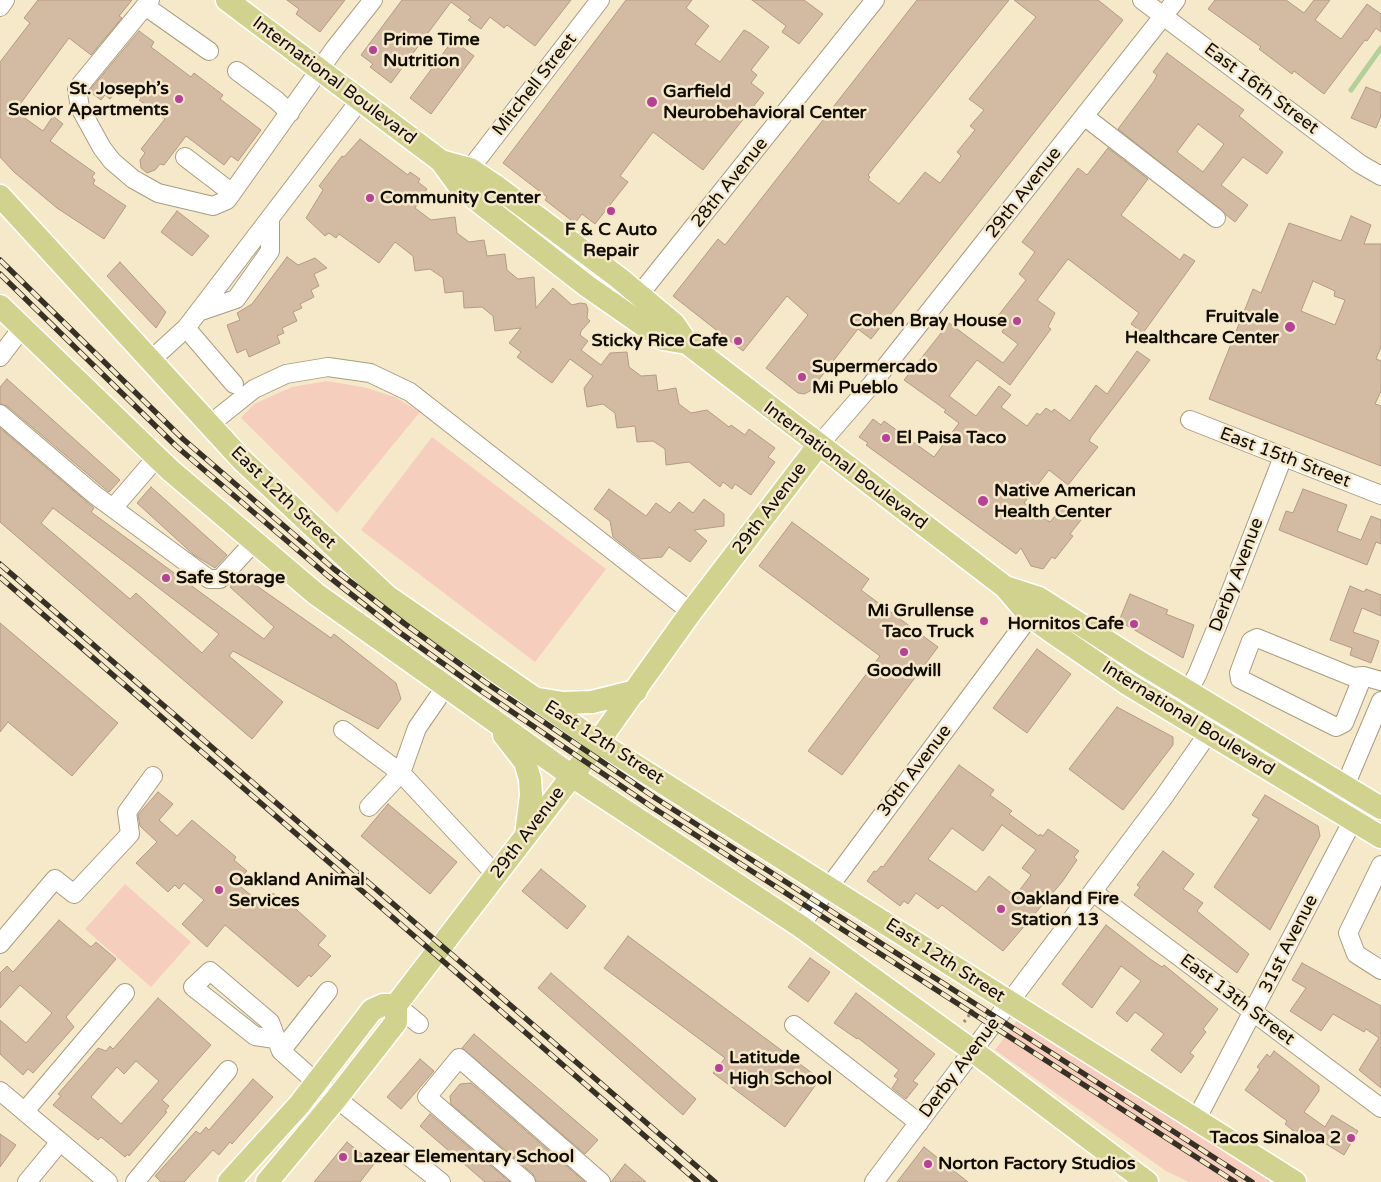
<!DOCTYPE html>
<meta charset="utf-8">
<style>
body{margin:0}
canvas{display:block;background:#f6e9ca}
</style>
<canvas width="1381" height="1182"></canvas>
<script>
const ctx = document.querySelector('canvas').getContext('2d');
ctx.lineJoin = 'round';
function fillPath(path, color) {
  ctx.fillStyle = color;
  ctx.fill(path, 'evenodd');
}
function shape(rows) {
  const path = new Path2D();
  for (const r of rows) {
    path.moveTo(r[0], r[1]);
    for (let i = 2; i < r.length; i += 2) path.lineTo(r[i], r[i + 1]);
  }
  return path;
}
function stroke(path, color, width, dash) {
  ctx.strokeStyle = color;
  ctx.lineWidth = width;
  ctx.lineCap = dash ? 'butt' : 'round';
  ctx.setLineDash(dash || []);
  ctx.stroke(path);
}
function write(font, color, halo, rows, align = 'center') {
  ctx.font = font + ' "Varela Round",sans-serif';
  ctx.lineWidth = 5;
  ctx.setLineDash([]);
  ctx.textBaseline = 'middle';
  ctx.strokeStyle = halo;
  ctx.fillStyle = color;
  for (const [text, x, y, turn = 0] of rows) {
    ctx.save();
    ctx.translate(x, y);
    ctx.rotate((+turn || 0) * Math.PI / 180);
    ctx.textAlign = isNaN(turn) ? turn : align;
    if (halo) ctx.strokeText(text, 0, 0);
    ctx.fillText(text, 0, 0);
    ctx.restore();
  }
}
const green = shape([
 [327,381,363,387,395,397,420,412,337,513,241,418,254,404,292,387],
 [432,437,606,569,535,662,361,530],
 [125,884,191,942,151,987,85,929],
 [1018,1019,1274,1182,1189,1182,1166,1171,995,1050]
]);
const stream = shape([
 [1351,90,1381,48]
]);
const building = shape([
 [38,0,132,0,119,16,122,18,91,55,69,38,15,111,43,131,53,116,63,124,50,141,95,173,92,177,95,180,93,184,126,206,104,239,57,208,14,172,0,157,0,62,30,23,24,18,38,0],
 [287,0,345,0,320,32,296,14,299,9,287,0],
 [402,0,571,0,535,46,507,25,504,28,490,17,481,29,468,20,471,17,451,2,391,83,370,67,373,64,361,55,402,0],
 [626,0,692,0,686,8,709,26,695,44,720,62,744,30,750,33,769,47,751,70,757,75,751,83,764,93,703,170,653,132,620,176,628,182,595,224,582,214,575,223,545,200,547,197,503,163,626,0],
 [752,0,804,0,823,14,799,44,782,32,786,26,752,0],
 [917,0,1009,0,868,175,870,177,868,180,899,204,925,172,940,183,961,156,957,152,975,130,970,126,984,110,969,99,1036,17,1014,0,1098,0,1123,20,871,339,858,329,810,391,804,394,798,393,766,368,808,315,787,296,743,351,673,296,718,239,725,245,917,0],
 [1215,0,1286,0,1304,13,1314,0,1330,0,1315,20,1341,39,1367,4,1381,14,1381,32,1376,28,1367,41,1365,40,1324,94,1294,71,1292,74,1259,49,1261,47,1208,9,1215,0],
 [139,31,154,42,151,47,191,77,194,73,223,95,220,99,261,130,238,161,231,156,224,165,186,136,164,165,160,164,155,170,147,173,141,168,140,160,145,153,141,149,165,119,120,86,110,99,105,95,101,100,89,91,139,31],
 [453,40,474,56,431,114,410,98,453,40],
 [1167,53,1244,110,1239,116,1283,152,1267,174,1243,157,1221,185,1248,205,1235,222,1118,129,1154,81,1157,75,1153,72,1167,53],
 [1198,124,1224,144,1203,172,1177,152,1198,124],
 [1366,87,1381,93,1381,116,1376,128,1351,118,1366,87],
 [360,139,408,175,410,172,420,179,418,182,427,189,415,208,431,220,455,217,457,233,469,242,484,240,487,256,505,254,507,270,518,279,534,277,536,308,553,288,572,305,580,303,586,304,588,309,587,318,590,321,581,331,580,335,588,341,581,350,601,365,610,353,627,352,629,367,641,376,656,375,658,391,676,388,679,404,691,413,707,410,729,427,731,425,745,435,749,429,775,448,768,457,775,462,751,495,735,484,732,489,723,482,720,487,689,462,666,465,665,449,653,441,637,442,635,426,617,428,615,413,603,404,587,407,584,388,593,376,570,359,552,383,517,357,521,352,509,343,521,328,495,331,493,316,482,307,464,308,463,291,445,293,443,278,430,269,415,271,413,256,395,242,379,263,339,234,336,238,329,233,325,236,306,218,323,190,319,186,342,156,344,157,360,139],
 [1108,148,1148,179,1121,215,1180,260,1184,254,1195,261,1143,333,1131,324,1139,313,1068,259,1037,300,1055,313,1048,327,1051,329,1010,385,977,360,949,396,976,416,999,386,1011,395,1001,407,1027,426,1037,413,1040,415,1046,408,1052,412,1054,409,1070,421,1096,385,1107,394,1137,351,1150,360,1091,437,1089,441,1098,447,1068,485,1049,470,1024,503,1050,522,1063,506,1081,520,1070,534,1073,536,1055,559,1052,557,1043,569,1031,566,1021,548,1016,554,866,445,868,443,859,437,873,419,881,425,884,421,934,457,959,423,944,412,946,410,904,380,949,323,1003,363,1018,344,1002,332,1004,328,994,321,1026,280,1019,274,1035,252,1022,242,1078,168,1087,175,1108,148],
 [177,211,209,236,192,256,161,232,177,211],
 [1351,216,1371,225,1364,244,1381,244,1381,347,1376,359,1381,361,1381,391,1375,404,1381,406,1381,466,1209,399,1253,289,1261,293,1289,223,1341,241,1351,216],
 [1313,281,1335,291,1334,296,1345,300,1335,325,1301,311,1313,281],
 [287,257,298,265,315,258,327,268,314,274,319,286,311,290,314,297,300,304,302,308,293,312,297,321,282,328,284,333,277,336,280,343,249,357,246,349,237,353,227,325,240,320,237,313,252,304,287,257],
 [120,262,166,312,156,328,107,276,120,262],
 [7,379,120,480,109,492,7,406,0,404,0,387,7,379],
 [0,428,94,508,91,512,264,639,274,627,230,587,240,574,331,638,334,634,396,683,401,699,378,729,233,651,229,656,283,702,252,739,0,522,0,428],
 [53,508,130,566,219,634,202,653,136,593,130,599,41,523,53,508],
 [151,487,227,555,215,568,194,555,137,503,151,487],
 [609,489,646,516,656,503,670,513,679,502,693,513,704,499,724,514,724,526,694,530,707,541,690,562,669,547,662,557,641,559,613,537,610,521,594,509,609,489],
 [1303,489,1347,505,1337,531,1361,540,1371,516,1381,520,1381,544,1376,542,1367,565,1279,530,1286,511,1293,513,1303,489],
 [792,522,869,579,861,590,938,647,842,775,808,751,880,656,759,566,792,522],
 [1350,586,1364,592,1366,589,1381,595,1381,616,1362,608,1353,632,1379,641,1371,663,1350,655,1352,648,1330,640,1350,586],
 [1130,594,1168,610,1166,614,1194,625,1183,658,1119,621,1130,594],
 [0,623,118,723,72,776,8,722,0,732,0,623],
 [1037,649,1071,674,1027,733,993,708,1037,649],
 [1117,707,1173,737,1173,745,1123,810,1069,769,1117,707],
 [959,765,994,790,990,795,1012,811,1009,814,1039,836,1040,834,1043,836,1048,829,1079,851,1074,857,1077,860,1062,882,1003,951,942,905,938,909,916,893,908,904,904,901,900,906,867,881,874,871,876,872,881,866,883,867,959,765],
 [1002,825,1036,850,1022,868,1031,875,1015,896,989,876,976,892,928,859,952,828,983,851,1002,825],
 [158,792,173,804,159,820,177,836,192,820,236,857,234,860,247,871,236,883,263,905,273,893,285,905,288,902,326,936,318,945,331,956,311,977,309,975,298,987,225,925,207,947,182,924,204,900,184,883,179,889,175,885,168,892,136,863,157,842,140,826,138,815,158,792],
 [1265,795,1318,826,1320,836,1270,930,1214,887,1259,819,1252,815,1265,795],
 [388,804,457,862,430,894,361,836,388,804],
 [1163,851,1194,874,1183,889,1203,903,1197,911,1249,954,1237,973,1134,895,1140,887,1137,885,1163,851],
 [541,869,586,906,567,929,522,891,541,869],
 [59,920,91,947,96,942,116,959,66,1017,74,1027,33,1073,28,1069,23,1075,0,1054,0,1020,26,1043,52,1013,20,985,0,1008,0,973,7,966,13,972,59,920],
 [1106,925,1150,959,1162,967,1164,965,1218,1009,1203,1029,1206,1032,1190,1053,1194,1056,1181,1073,1151,1050,1164,1034,1135,1012,1127,1022,1116,1013,1141,981,1121,966,1092,1008,1062,984,1106,925],
 [628,936,820,1079,785,1127,713,1073,725,1058,604,968,628,936],
 [810,958,830,972,808,1002,788,987,810,958],
 [1302,963,1381,1006,1381,1088,1359,1070,1379,1038,1366,1029,1364,1032,1333,1014,1321,1031,1290,1011,1306,988,1292,980,1302,963],
 [551,973,696,1099,683,1115,538,988,551,973],
 [856,993,935,1054,913,1081,918,1084,906,1099,892,1088,898,1079,894,1076,899,1070,858,1038,857,1039,834,1023,856,993],
 [158,998,211,1045,162,1100,169,1106,165,1111,167,1112,129,1156,128,1154,125,1157,101,1137,98,1140,53,1105,61,1096,58,1094,98,1048,106,1051,110,1046,113,1049,158,998],
 [136,1061,159,1081,121,1124,91,1097,117,1067,124,1074,136,1061],
 [474,1034,598,1140,585,1154,462,1048,474,1034],
 [1274,1051,1319,1086,1319,1091,1304,1112,1325,1127,1332,1115,1358,1131,1344,1155,1300,1128,1296,1133,1285,1124,1287,1121,1245,1090,1260,1069,1257,1067,1267,1054,1270,1057,1274,1051],
 [420,1059,434,1071,401,1109,387,1097,420,1059],
 [253,1079,273,1097,232,1144,230,1142,219,1155,213,1150,184,1182,161,1182,155,1176,196,1131,200,1134,206,1127,209,1130,253,1079],
 [471,1083,585,1182,536,1182,533,1174,451,1104,450,1096,460,1084,471,1083],
 [430,1114,510,1182,485,1182,420,1126,430,1114],
 [0,1134,16,1145,0,1167,0,1134],
 [347,1142,374,1164,360,1182,314,1182,347,1142],
 [924,1147,968,1182,897,1182,924,1147],
 [625,1164,646,1182,611,1182,625,1164]
]);
const path = shape([
 [964,1022,978,1003]
]);
const minor = shape([
 [150,0,77,89,80,108,102,148,112,161,133,179,158,193,213,206,227,200,335,48,373,0],
 [1142,0,1360,164,1381,176],
 [145,6,209,51],
 [0,7,5,0],
 [237,71,276,100,290,113],
 [1084,116,1216,218],
 [185,157,232,193],
 [470,169,600,0],
 [639,295,875,0],
 [198,312,236,299,270,251,270,218],
 [186,328,360,100],
 [0,357,22,328],
 [151,360,186,328,234,384],
 [0,414,95,495,209,579,220,579,254,542],
 [1190,420,1381,495],
 [209,425,254,389,286,374,328,367,370,373,410,392,691,612],
 [818,446,871,385,1176,0],
 [113,508,157,457],
 [1363,676,1344,723,1336,727,1240,679,1239,673,1251,641,1257,638,1353,677,1363,676,1381,681],
 [1188,691,1197,675,1218,624,1283,457],
 [343,730,401,773,496,875],
 [1345,786,1381,701],
 [369,807,401,773,417,728,446,686],
 [1381,865,1348,933,1356,954,1381,970],
 [1093,892,1381,1108],
 [800,926,1030,616],
 [0,944,55,879,74,894,130,834,127,812,153,776],
 [328,991,281,1051,317,1083,441,1182],
 [396,1005,419,1024],
 [794,1025,919,1123],
 [275,1039,255,1036,193,987,210,971,270,1022,281,1051],
 [0,1091,108,1182],
 [25,1111,125,993],
 [1196,1120,1353,820],
 [27,1182,60,1142],
 [135,1182,228,1070],
 [526,1182,427,1097,459,1058,601,1182],
 [874,1182,1163,798,1223,712]
]);
const major = shape([
 [227,0,441,161,460,187,587,286,663,339,687,343],
 [441,161,470,169,497,187,619,278,674,324,687,343,1005,587,1030,616,1049,630,1126,683,1381,837],
 [0,196,243,461,387,596,598,742,1295,1182],
 [0,306,170,470,316,594,572,776,800,926,973,1051,1147,1182],
 [1005,587,1039,598,1141,663,1381,808],
 [539,699,563,703,592,702,636,691],
 [504,735,525,762,530,779,531,795,526,835],
 [229,1182,299,1105,372,1010,383,1005,396,1005],
 [267,1182,336,1099,396,1022,396,1005,598,742,691,612,818,446]
]);
const rail = shape([
 [0,260,183,439,334,569,405,624,485,682,657,799,1252,1182],
 [0,274,176,446,328,576,399,632,480,690,652,807,1235,1182],
 [0,564,715,1182],
 [0,577,698,1182]
]);
const markers = [
 [373,50,5,"#b74197"],
 [179,99,5,"#b74197"],
 [652,102,6,"#b74197"],
 [370,198,5,"#b74197"],
 [611,211,5,"#b74197"],
 [1017,321,5,"#b74197"],
 [1290,327,6,"#b74197"],
 [738,341,5,"#b74197"],
 [802,377,5,"#b74197"],
 [886,438,5,"#b74197"],
 [983,501,6,"#b74197"],
 [166,578,5,"#b74197"],
 [984,621,5,"#b74197"],
 [1134,624,5,"#b74197"],
 [904,652,5,"#b74197"],
 [219,890,5,"#b74197"],
 [1001,909,5,"#b74197"],
 [719,1068,5,"#b74197"],
 [1351,1138,5,"#b74197"],
 [343,1157,5,"#b74197"],
 [928,1164,5,"#b74197"]
];
const poiNames = [
 ["Prime Time",383,40],
 ["Nutrition",383,61],
 ["St. Joseph’s",169,89,"right"],
 ["Senior Apartments",169,110,"right"],
 ["Garfield",663,92],
 ["Neurobehavioral Center",663,113],
 ["Community Center",380,198],
 ["F & C Auto",611,230,"center"],
 ["Repair",611,251,"center"],
 ["Fruitvale",1279,317,"right"],
 ["Healthcare Center",1279,338,"right"],
 ["Cohen Bray House",1007,321,"right"],
 ["Sticky Rice Cafe",728,341,"right"],
 ["Supermercado",812,367],
 ["Mi Pueblo",812,388],
 ["El Paisa Taco",896,438],
 ["Native American",994,491],
 ["Health Center",994,512],
 ["Safe Storage",176,578],
 ["Mi Grullense",974,611,"right"],
 ["Taco Truck",974,632,"right"],
 ["Hornitos Cafe",1124,624,"right"],
 ["Goodwill",904,671,"center"],
 ["Oakland Animal",229,880],
 ["Services",229,901],
 ["Oakland Fire",1011,899],
 ["Station 13",1011,920],
 ["Latitude",729,1058],
 ["High School",729,1079],
 ["Tacos Sinaloa 2",1341,1138,"right"],
 ["Lazear Elementary School",353,1157],
 ["Norton Factory Studios",938,1164]
];
const streetNames = [
 ["International Boulevard",334,81,37],
 ["Mitchell Street",535,85,-52],
 ["East 16th Street",1261,89,37],
 ["28th Avenue",730,183,-51],
 ["29th Avenue",1024,193,-52],
 ["East 15th Street",1285,458,21],
 ["International Boulevard",845,466,37],
 ["East 12th Street",283,498,44],
 ["29th Avenue",770,509,-53],
 ["Derby Avenue",1237,575,-69],
 ["International Boulevard",1188,719,32],
 ["East 12th Street",604,743,33],
 ["30th Avenue",915,771,-53],
 ["29th Avenue",528,833,-53],
 ["31st Avenue",1289,944,-63],
 ["East 12th Street",945,961,33],
 ["East 13th Street",1237,1000,37],
 ["Derby Avenue",960,1068,-53]
];
fillPath(green, '#f5cebd');
stroke(stream, '#b2d09a', 5);
fillPath(building, '#d3baa2');
stroke(building, '#b39b84', 1);
stroke(minor, '#a99d80', 20);
stroke(major, '#fff', 25);
stroke(path, '#978d78', 3, [2.5, 4]);
stroke(minor, '#fff', 18);
stroke(major, '#d1d28e', 22);
stroke(rail, '#363124', 5.5);
stroke(rail, '#f6e9ca', 4, [11]);
for (const [x, y, r, color] of markers) {
  const dot = new Path2D();
  dot.arc(x, y, r, 0, 2 * Math.PI);
  ctx.fillStyle = color;
  ctx.fill(dot);
  stroke(dot, '#f6e9ca', 2);
}
write('bold 18px', '#110d04', '#f6e9ca', poiNames, 'left');
write('18px', '#110d04', '#f6e9ca', streetNames);
</script>
